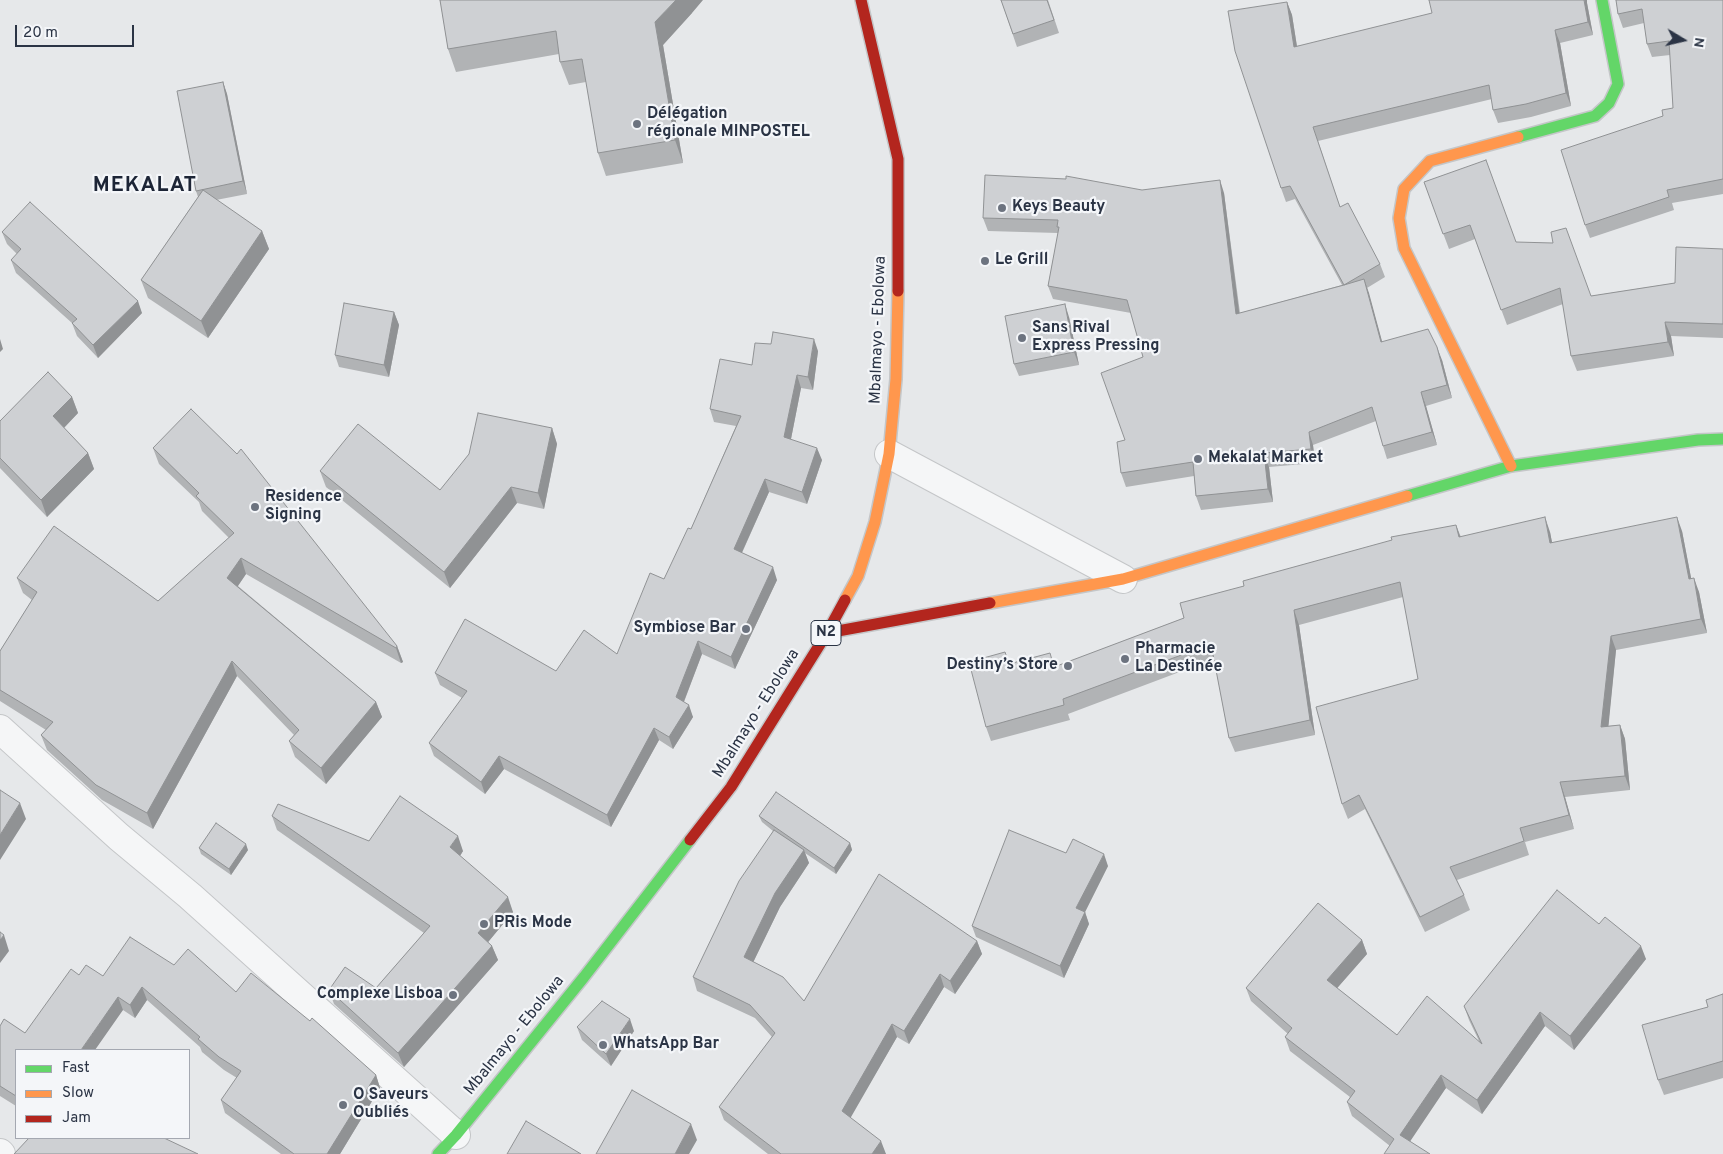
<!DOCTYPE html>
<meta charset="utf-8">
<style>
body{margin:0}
#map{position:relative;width:1723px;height:1154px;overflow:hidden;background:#e6e8ea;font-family:Overpass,sans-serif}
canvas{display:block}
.legend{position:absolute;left:15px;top:1049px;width:175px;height:90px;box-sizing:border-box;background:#f4f6f9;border:1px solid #a4a8b1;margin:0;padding:6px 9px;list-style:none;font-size:15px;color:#2b3445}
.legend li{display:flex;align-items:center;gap:10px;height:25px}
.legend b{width:25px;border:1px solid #a4a8b1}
.north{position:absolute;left:1658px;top:15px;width:50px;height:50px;-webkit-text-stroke:4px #f4f6f9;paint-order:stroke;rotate:99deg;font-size:14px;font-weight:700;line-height:20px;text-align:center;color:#2b3445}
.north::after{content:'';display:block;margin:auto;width:18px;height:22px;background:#2b3445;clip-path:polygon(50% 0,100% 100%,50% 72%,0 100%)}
.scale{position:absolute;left:15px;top:25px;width:119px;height:22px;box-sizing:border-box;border:2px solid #2b3445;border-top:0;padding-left:6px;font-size:15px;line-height:18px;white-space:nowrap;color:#2b3445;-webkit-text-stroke:4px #f4f6f9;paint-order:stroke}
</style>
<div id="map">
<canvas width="1723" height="1154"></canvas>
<ul class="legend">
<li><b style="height:6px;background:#63d668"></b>Fast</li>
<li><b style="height:6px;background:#ff974d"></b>Slow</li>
<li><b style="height:6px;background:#b3261e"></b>Jam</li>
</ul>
<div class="north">N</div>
<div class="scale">20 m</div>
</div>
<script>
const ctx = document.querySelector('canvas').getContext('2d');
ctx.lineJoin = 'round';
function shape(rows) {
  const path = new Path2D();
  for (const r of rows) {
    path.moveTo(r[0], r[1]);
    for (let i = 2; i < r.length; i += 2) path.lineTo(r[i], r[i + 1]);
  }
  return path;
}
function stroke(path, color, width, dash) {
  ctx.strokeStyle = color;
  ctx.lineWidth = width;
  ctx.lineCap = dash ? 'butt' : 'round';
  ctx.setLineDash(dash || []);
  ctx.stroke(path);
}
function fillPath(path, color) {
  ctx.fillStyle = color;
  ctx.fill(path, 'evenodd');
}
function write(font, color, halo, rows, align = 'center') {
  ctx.font = font + ' Overpass,sans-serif';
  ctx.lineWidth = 4.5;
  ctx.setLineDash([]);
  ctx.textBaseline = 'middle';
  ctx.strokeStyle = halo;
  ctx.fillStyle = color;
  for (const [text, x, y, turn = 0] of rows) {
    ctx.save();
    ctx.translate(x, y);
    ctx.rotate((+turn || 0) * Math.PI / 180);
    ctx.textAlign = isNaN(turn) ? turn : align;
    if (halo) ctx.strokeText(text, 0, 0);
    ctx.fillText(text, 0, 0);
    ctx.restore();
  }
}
const street = shape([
 [889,454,1123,579],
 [0,729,119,837,190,896,456,1135],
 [0,1153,1,1154]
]);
const fast = shape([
 [1518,137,1595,116,1609,103,1618,84,1602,0],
 [1407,496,1511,466,1698,440,1723,439],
 [438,1154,456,1135,584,977,690,840]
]);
const slow = shape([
 [1511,466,1404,248,1399,218,1404,189,1430,161,1518,137],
 [845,600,858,576,875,522,889,454,896,379,898,291],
 [990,603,1123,579,1407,496]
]);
const jam = shape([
 [861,0,898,159,898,291],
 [827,633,990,603],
 [690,840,731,787,827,633,845,600]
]);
const wall = shape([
 [440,0,692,13,663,45,683,163,606,176,598,153,586,82,569,85,560,62,559,54,456,72,448,49],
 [1001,0,1048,0,1059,33,1017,47],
 [1616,0,1723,0,1723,194,1672,203,1674,210,1590,238,1585,225,1663,116,1673,108,1670,55,1652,57,1647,44,1644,23,1623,28,1618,14],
 [1287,2,1292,15,1297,46,1587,3,1593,35,1560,43,1571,106,1531,117,1498,123,1493,110,1492,99,1318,141,1340,207,1380,264,1385,277,1367,288,1382,342,1442,360,1452,398,1426,406,1437,445,1387,459,1383,446,1376,421,1313,445,1315,463,1269,467,1273,502,1201,510,1196,496,1194,476,1126,487,1121,473,1125,440,1143,357,1131,313,1053,299,1048,286,1058,233,988,231,983,218,1142,190,1224,193,1240,313,1342,285,1295,199,1286,202,1281,188],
 [223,82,227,94,247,194,216,200,262,231,269,249,208,338,148,298,141,280,198,197,196,191],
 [1424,182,1516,242,1591,296,1675,283,1723,249,1723,338,1671,336,1674,356,1577,371,1571,356,1563,304,1507,325,1475,239,1449,249],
 [2,232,142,313,98,358,77,336,72,323,16,273,11,260,17,254,7,244],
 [394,312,399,325,389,377,339,367,335,355],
 [1069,317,1079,365,1019,376,1014,364],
 [818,351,813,390,801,388,791,439,822,460,807,504,769,492,742,553,777,580,735,669,702,654,684,702,693,717,673,749,659,740,611,827,504,769,485,794,434,756,429,743,462,698,440,685,435,673,556,671,617,654,664,579,691,529,736,426,714,422,710,409,752,365],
 [72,397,78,413,64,428,88,453,94,469,47,517,0,468,0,421],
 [552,428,557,444,544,509,517,503,450,588,326,487,320,471,440,490],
 [153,448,397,646,403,662,401,663,246,574,238,586,376,702,382,717,326,784,295,757,289,741,294,735,237,676,153,829,102,800,47,750,41,735,46,730,0,701,0,651,32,600,23,593,17,578,158,601,229,538,202,511,199,502,159,464],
 [1456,525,1461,537,1550,532,1552,543,1682,531,1691,578,1699,592,1707,633,1616,650,1608,726,1620,725,1625,739,1630,790,1565,797,1574,829,1525,842,1529,855,1457,880,1464,895,1470,910,1425,932,1365,809,1348,819,1342,804,1418,679,1403,597,1299,625,1315,735,1235,752,1229,738,1214,659,1068,714,1070,720,991,741,986,727,1005,652,1010,664,1055,667,1184,618,1244,586],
 [272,816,369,841,463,851,460,856,513,912,488,942,492,946,498,960,404,1067,334,1004,329,990,376,988,424,933,277,830],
 [759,816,850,843,852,850,836,874,805,853,809,863,780,907,753,962,804,1001,977,941,982,954,955,994,944,987,909,1044,897,1037,850,1117,886,1154,768,1154,724,1120,719,1107,772,1037,755,1018,697,991,693,977,773,831,762,822],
 [199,848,248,850,231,875,201,854],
 [1066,853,1108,866,1085,912,1089,924,1064,978,976,937,972,926],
 [1599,924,1646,959,1574,1050,1545,1026,1482,1114,1446,1088,1390,1146,1352,1116,1347,1102,1350,1097,1290,1051,1285,1037,1288,1034,1251,1001,1246,988,1362,940,1367,954,1337,988,1397,1035,1479,1041,1469,1020,1464,1006],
 [174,965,236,992,376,1075,380,1088,340,1154,281,1154,225,1113,221,1100,237,1078,224,1070,202,1052,200,1047,147,1000,135,1018,123,1010,16,1050,16,1106,0,1096,0,1026,25,1033,79,975,103,976],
 [1723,994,1723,1078,1664,1095,1658,1080,1708,1007],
 [577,1027,634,1031,611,1066,582,1040]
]);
const shadedWall = shape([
 [676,0,703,0,692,13,663,45,683,163,675,140,655,22],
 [1584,0,1587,0,1587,3,1593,35,1588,22],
 [1287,2,1292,15,1299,60,1294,47],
 [1555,30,1560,43,1571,106,1566,93],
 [223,82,227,94,247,194,243,181],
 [1220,180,1224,193,1241,327,1236,314],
 [262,231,269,249,208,338,201,321],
 [1364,279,1369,293,1386,356,1381,342],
 [138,301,142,313,98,358,93,345],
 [1065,304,1069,317,1079,365,1074,352],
 [394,312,399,325,389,377,384,365],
 [1665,322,1671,336,1674,356,1668,342],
 [0,339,3,349,0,352],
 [814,339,818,351,813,390,808,377],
 [1437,347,1442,360,1452,398,1447,385],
 [797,375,801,388,789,449,784,437],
 [1421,392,1426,406,1437,445,1432,432],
 [72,397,78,413,59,433,53,416],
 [552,428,557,444,544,509,538,493],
 [1309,432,1313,445,1315,463,1311,449],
 [817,448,822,460,807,504,802,492],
 [88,453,94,469,47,517,41,500],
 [1264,453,1269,467,1273,502,1268,489],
 [765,479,769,492,738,561,734,549],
 [511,487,517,503,450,588,444,572],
 [1545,517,1550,532,1555,557,1550,543],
 [1677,517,1682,531,1694,593,1689,579],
 [1456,525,1461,539,1459,537],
 [241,558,246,574,233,593,227,578],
 [773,567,777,580,735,669,731,657],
 [1694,578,1699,592,1707,633,1701,619],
 [1294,610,1299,625,1315,735,1310,720],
 [1611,636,1616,650,1607,741,1601,727],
 [698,641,702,654,681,709,676,697],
 [397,646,403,662,401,663,396,648],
 [232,661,237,676,153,829,147,813],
 [376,702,382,717,326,784,321,768],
 [689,705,693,717,673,749,669,737],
 [1620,725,1625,739,1630,790,1625,776],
 [654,728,659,740,611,827,607,815],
 [499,756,504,769,485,794,481,782],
 [1560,782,1565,797,1574,829,1569,815],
 [20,803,26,819,0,860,0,835],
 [458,836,463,851,456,862,450,847],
 [850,843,852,850,836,874,834,868],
 [246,844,248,850,231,875,229,869],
 [804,850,809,863,780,907,749,971,744,957,775,893],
 [1104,854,1108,866,1085,912,1089,924,1064,978,1060,966,1076,908],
 [508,897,513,912,484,947,478,933],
 [4,935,9,951,0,963,0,940],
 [1362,940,1367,954,1332,994,1327,980],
 [977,941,982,954,955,994,950,981],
 [492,946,498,960,404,1067,398,1053],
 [1641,946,1646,959,1574,1050,1570,1036],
 [940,974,944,987,909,1044,904,1031],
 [142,987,147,1000,135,1018,130,1005],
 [118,997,123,1010,95,1050,81,1050],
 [1540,1012,1545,1026,1482,1114,1477,1100],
 [630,1019,634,1031,611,1066,606,1054],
 [892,1024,897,1037,847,1124,842,1111],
 [376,1075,380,1088,340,1154,327,1154],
 [1441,1075,1446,1088,1405,1149,1400,1135],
 [691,1124,697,1140,689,1154,675,1154],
 [881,1141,886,1154,872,1154]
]);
const building = shape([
 [440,0,676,0,655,22,675,140,598,153,582,59,560,62,556,31,448,49,440,0],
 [1001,0,1047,0,1054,20,1013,34,1001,0],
 [1429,0,1584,0,1588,22,1555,30,1566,93,1526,104,1493,110,1489,85,1313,127,1340,207,1348,203,1380,264,1344,285,1364,279,1381,342,1428,329,1437,347,1447,385,1421,392,1432,432,1383,446,1372,407,1309,432,1311,449,1264,453,1268,489,1196,496,1193,462,1121,473,1117,442,1125,440,1101,373,1143,357,1127,300,1048,286,1059,227,1057,227,1058,220,983,218,985,175,1066,179,1066,176,1142,190,1220,180,1236,314,1344,285,1290,186,1281,188,1235,51,1228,11,1287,2,1294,47,1432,13,1429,0],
 [1616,0,1723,0,1723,179,1667,190,1669,197,1585,225,1561,150,1663,116,1662,110,1673,108,1669,41,1647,44,1642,9,1618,14,1616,0],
 [223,82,243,181,196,191,177,91,223,82],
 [1486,160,1516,242,1553,243,1551,232,1566,228,1591,296,1675,283,1676,247,1723,249,1723,324,1665,322,1668,342,1571,356,1560,288,1501,310,1470,225,1443,234,1424,182,1486,160],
 [203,190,262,231,201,321,141,280,203,190],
 [30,202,138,301,93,345,72,323,77,319,11,260,21,249,2,232,30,202],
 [344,303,394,312,384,365,335,355,344,303],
 [1065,304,1074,352,1014,364,1005,316,1065,304],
 [773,332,814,339,808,377,797,375,784,437,817,448,802,492,765,479,734,549,773,567,731,657,698,641,676,697,689,705,669,737,654,728,607,815,499,756,481,782,429,743,467,691,435,673,465,619,556,671,584,630,617,654,650,573,664,579,688,528,691,529,741,416,710,409,720,359,752,365,755,343,771,344,773,332],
 [48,372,72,397,53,416,88,453,41,500,0,458,0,421,48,372],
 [191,409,237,454,241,449,397,646,396,648,241,558,227,578,376,702,321,768,289,741,299,730,232,661,147,813,96,785,41,735,53,722,0,690,0,651,37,592,17,578,54,526,158,601,234,533,196,496,199,493,153,448,191,409],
 [478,413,552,428,538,493,511,487,444,572,320,471,358,424,440,490,469,454,478,413],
 [1545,517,1550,543,1677,517,1689,579,1694,578,1701,619,1611,636,1601,727,1620,725,1625,776,1560,782,1569,815,1520,828,1524,841,1450,867,1464,895,1420,917,1359,795,1342,804,1316,707,1418,679,1400,582,1294,610,1310,720,1229,738,1211,644,1063,699,1064,705,986,727,969,662,1005,652,1009,664,1050,653,1054,667,1184,618,1180,603,1244,586,1243,581,1392,540,1391,537,1456,525,1459,537,1545,517],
 [0,790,20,803,0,835,0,790],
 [776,792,850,843,834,868,759,816,776,792],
 [400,796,458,836,450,847,508,897,478,933,492,946,398,1053,329,990,345,967,376,988,430,926,272,816,278,804,369,841,400,796],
 [216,823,246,844,229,869,199,848,216,823],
 [774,830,804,850,775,893,744,957,783,977,804,1001,879,874,977,941,950,981,940,974,904,1031,892,1024,842,1111,881,1141,872,1154,781,1154,719,1107,775,1033,750,1005,693,977,739,881,774,830],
 [1009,830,1066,853,1073,839,1104,854,1076,908,1085,912,1060,966,972,926,1009,830],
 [1557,890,1599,924,1605,917,1641,946,1570,1036,1540,1012,1477,1100,1441,1075,1400,1135,1430,1154,1384,1154,1394,1139,1347,1102,1355,1091,1285,1037,1292,1028,1246,988,1318,903,1362,940,1327,980,1397,1035,1427,996,1482,1044,1464,1006,1557,890],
 [0,932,4,935,0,940,0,932],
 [130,937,174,965,188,949,236,992,251,973,310,1021,312,1018,376,1075,327,1154,294,1154,221,1100,241,1071,219,1057,198,1039,200,1037,142,987,130,1005,118,997,81,1050,16,1050,16,1096,0,1086,0,1026,4,1019,25,1033,71,969,79,975,86,965,103,976,130,937],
 [1723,994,1723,1061,1658,1080,1642,1025,1708,1007,1706,1000,1723,994],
 [602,1001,630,1019,606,1054,577,1027,602,1001],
 [632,1090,691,1124,675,1154,596,1154,632,1090],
 [526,1121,581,1154,507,1154,526,1121],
 [29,1138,164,1138,198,1154,14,1154,29,1138]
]);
const markers = [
 [637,124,5,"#6c737f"],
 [1002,208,5,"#6c737f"],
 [985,261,5,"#6c737f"],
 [1022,338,5,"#6c737f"],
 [1198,459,5,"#6c737f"],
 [255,507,5,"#6c737f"],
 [746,629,5,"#6c737f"],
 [1125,659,5,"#6c737f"],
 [1068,666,5,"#6c737f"],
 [484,924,5,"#6c737f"],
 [453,995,5,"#6c737f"],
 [603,1045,5,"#6c737f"],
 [343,1105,5,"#6c737f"]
];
const shields = [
 [826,633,30]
];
const shieldNames = [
 ["N2",826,633]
];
const poiNames = [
 ["Délégation",647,115],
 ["régionale MINPOSTEL",647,133],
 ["Keys Beauty",1012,208],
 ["Le Grill",995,261],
 ["Sans Rival",1032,329],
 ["Express Pressing",1032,347],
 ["Mekalat Market",1208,459],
 ["Residence",265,498],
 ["Signing",265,516],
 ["Symbiose Bar",736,629,"right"],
 ["Pharmacie",1135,650],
 ["La Destinée",1135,668],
 ["Destiny’s Store",1058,666,"right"],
 ["PRis Mode",494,924],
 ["Complexe Lisboa",443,995,"right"],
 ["WhatsApp Bar",613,1045],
 ["O Saveurs",353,1096],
 ["Oubliés",353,1114]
];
const streetNames = [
 ["Mbalmayo - Ebolowa",879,330,-88],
 ["Mbalmayo - Ebolowa",757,714,-58],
 ["Mbalmayo - Ebolowa",515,1036,-51]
];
const districtNames = [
 ["MEKALAT",145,187]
];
stroke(street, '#c4c6c8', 30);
stroke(fast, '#c4c6c8', 14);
stroke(slow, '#c4c6c8', 14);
stroke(jam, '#c4c6c8', 14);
stroke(street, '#f5f6f7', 28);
stroke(fast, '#63d668', 11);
stroke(slow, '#ff974d', 11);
stroke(jam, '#b3261e', 11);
fillPath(wall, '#b1b3b5');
fillPath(shadedWall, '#909294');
fillPath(building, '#ced0d3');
stroke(building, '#909294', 1);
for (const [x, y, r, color] of markers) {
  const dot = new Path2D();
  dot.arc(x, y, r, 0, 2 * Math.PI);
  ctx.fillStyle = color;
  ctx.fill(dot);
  stroke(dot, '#f4f6f9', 2);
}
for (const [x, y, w] of shields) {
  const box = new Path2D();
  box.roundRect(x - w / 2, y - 12.5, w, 25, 4);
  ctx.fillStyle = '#f4f6f9';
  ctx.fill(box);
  stroke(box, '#2b3445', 1);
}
write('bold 15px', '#2b3445', null, shieldNames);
write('bold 16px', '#2b3445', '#f4f6f9', poiNames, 'left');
write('16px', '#2b3445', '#f4f6f9', streetNames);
ctx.letterSpacing = '1px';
write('bold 21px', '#1d2536', '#f4f6f9', districtNames);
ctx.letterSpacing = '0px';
</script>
